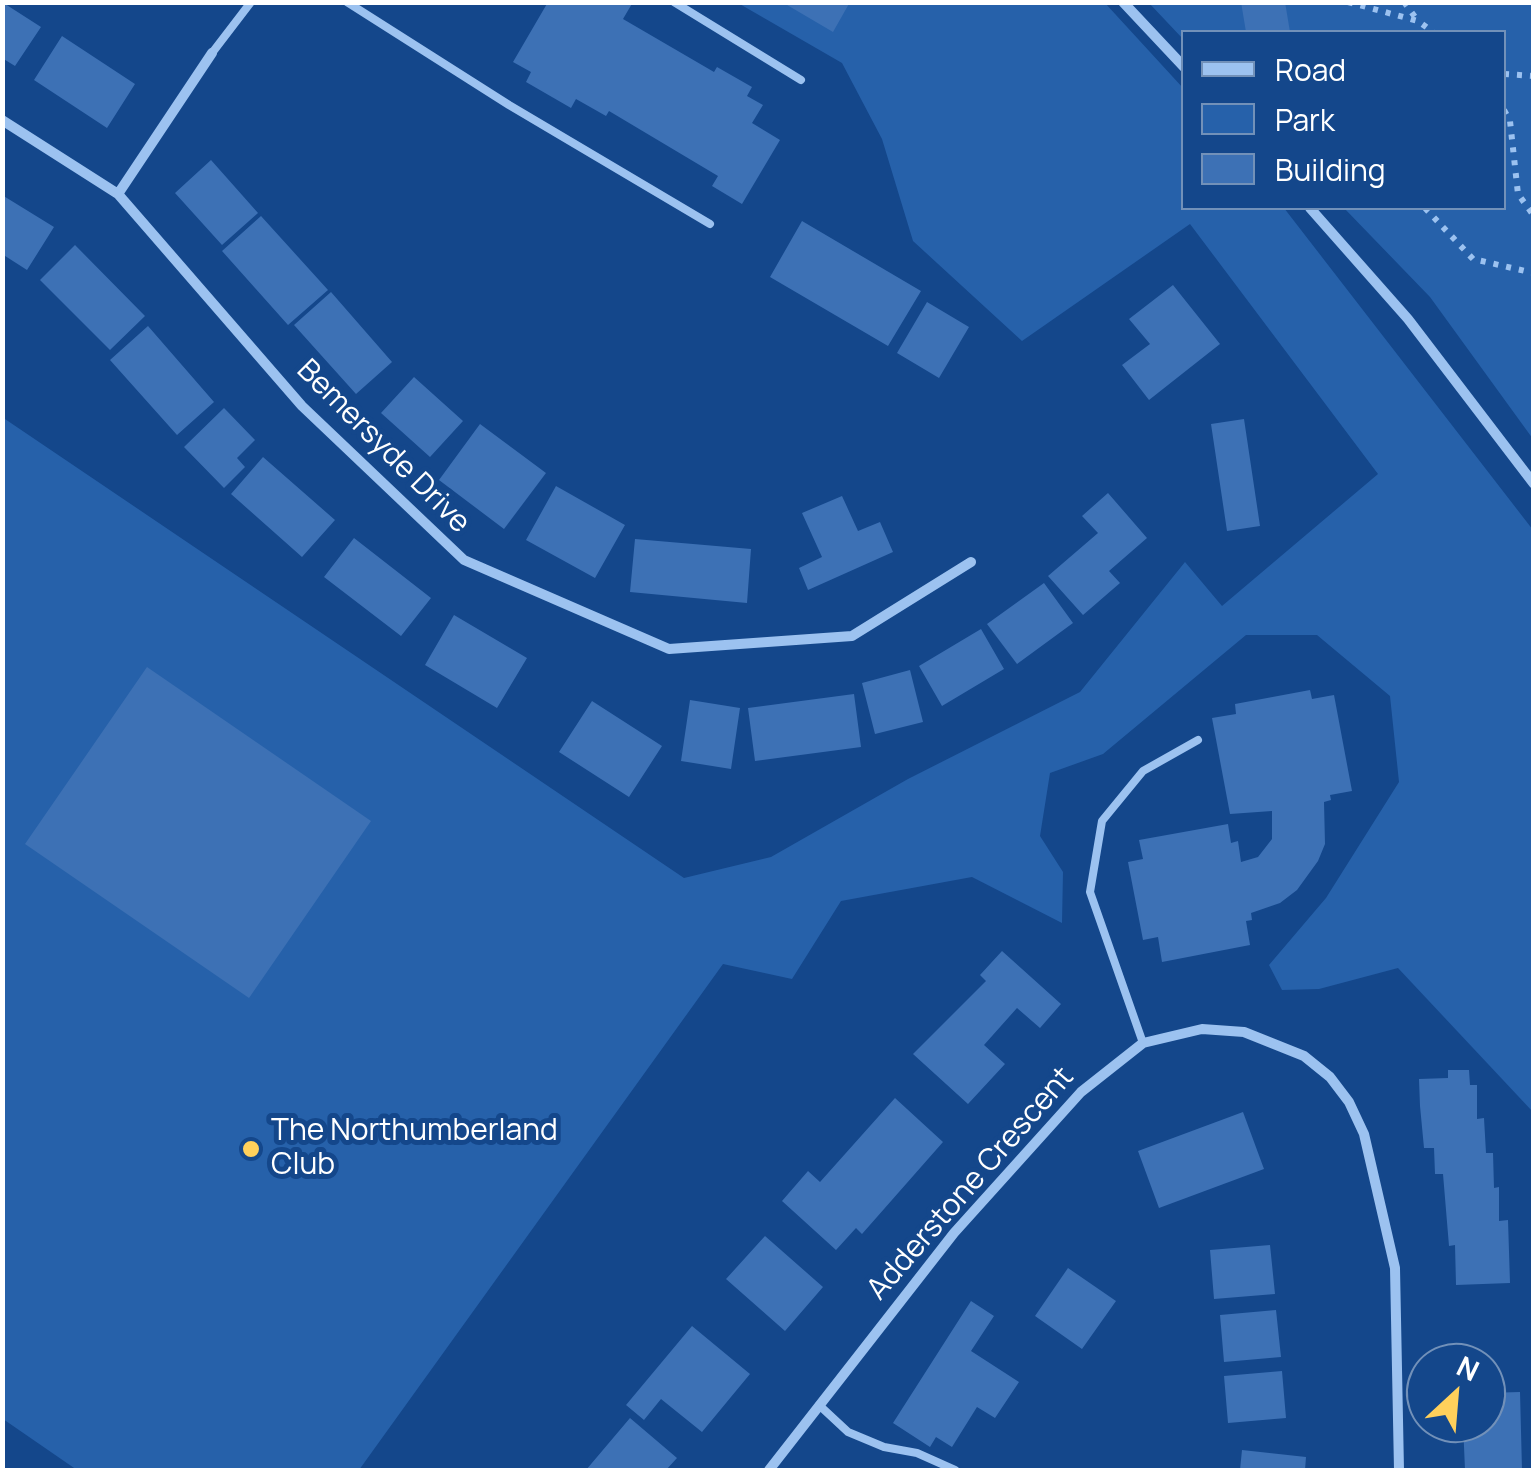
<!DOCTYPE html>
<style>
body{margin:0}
#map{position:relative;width:1536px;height:1473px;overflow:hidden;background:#14478b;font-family:Manrope,sans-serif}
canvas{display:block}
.frame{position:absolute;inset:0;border:5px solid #fff;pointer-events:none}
.legend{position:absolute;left:1181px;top:30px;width:325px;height:180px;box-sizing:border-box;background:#14478b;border:2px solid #7291b9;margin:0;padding:12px 18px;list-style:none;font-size:30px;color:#fff}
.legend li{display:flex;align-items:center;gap:20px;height:50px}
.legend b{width:50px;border:2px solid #7291b9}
.north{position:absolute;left:1406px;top:1343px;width:100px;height:100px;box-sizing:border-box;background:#14478b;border:2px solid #7291b9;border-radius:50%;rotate:26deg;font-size:28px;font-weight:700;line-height:40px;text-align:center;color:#fff}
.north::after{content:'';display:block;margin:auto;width:35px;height:45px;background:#ffd05b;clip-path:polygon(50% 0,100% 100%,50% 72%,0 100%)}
</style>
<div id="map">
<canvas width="1536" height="1473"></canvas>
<div class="frame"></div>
<ul class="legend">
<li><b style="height:12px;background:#9cc2f0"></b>Road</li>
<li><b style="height:28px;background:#2661aa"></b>Park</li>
<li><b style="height:28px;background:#3d71b5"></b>Building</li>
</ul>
<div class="north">N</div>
</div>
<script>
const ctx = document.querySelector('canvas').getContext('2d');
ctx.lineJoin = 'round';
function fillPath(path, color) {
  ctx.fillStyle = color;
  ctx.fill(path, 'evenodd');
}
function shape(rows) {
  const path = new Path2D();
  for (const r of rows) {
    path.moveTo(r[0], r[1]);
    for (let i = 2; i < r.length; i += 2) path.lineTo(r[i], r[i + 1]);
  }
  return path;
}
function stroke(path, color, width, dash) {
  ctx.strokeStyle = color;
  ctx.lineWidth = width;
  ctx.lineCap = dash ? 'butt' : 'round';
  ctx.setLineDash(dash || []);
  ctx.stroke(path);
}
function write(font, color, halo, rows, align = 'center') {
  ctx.font = font + ' Manrope,sans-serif';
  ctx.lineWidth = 10;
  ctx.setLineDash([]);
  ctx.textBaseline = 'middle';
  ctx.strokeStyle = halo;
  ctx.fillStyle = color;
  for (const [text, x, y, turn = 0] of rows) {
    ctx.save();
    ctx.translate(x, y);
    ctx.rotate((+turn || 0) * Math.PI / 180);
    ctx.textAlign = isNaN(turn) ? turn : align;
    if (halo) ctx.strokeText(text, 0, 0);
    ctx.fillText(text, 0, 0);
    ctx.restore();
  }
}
const green = shape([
 [738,3,1105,3,1183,88,1184,208,1284,208,1533,530,1533,1112,1398,968,1319,989,1282,990,1269,965,1326,898,1399,782,1390,696,1317,635,1246,635,1103,754,1050,773,1040,836,1063,872,1062,923,972,877,841,901,792,979,723,964,359,1470,77,1470,3,1419,2,417,684,878,771,857,908,779,1080,692,1185,562,1222,606,1378,474,1190,224,1022,341,913,241,882,139,842,63],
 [1149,3,1533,3,1533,439,1430,297,1344,208,1504,208,1504,32,1184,32,1183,39]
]);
const building = shape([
 [2,2,41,27,15,66,2,58],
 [548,2,633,2,623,19,714,72,717,67,752,87,747,96,763,105,752,123,780,140,742,204,712,186,718,176,609,111,606,116,576,99,571,108,526,82,531,72,513,62],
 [782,2,850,2,833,32],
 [1241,2,1285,2,1290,32,1246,32],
 [62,36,135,84,107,128,34,80],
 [211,160,258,213,222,245,175,193],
 [2,195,54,227,27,270,2,254],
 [261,216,328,290,288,325,222,251],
 [802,221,921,291,888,346,770,277],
 [75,245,145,316,110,350,40,280],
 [1173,285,1220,344,1149,400,1122,365,1150,344,1129,319],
 [331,292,392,362,356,394,294,325],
 [927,302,969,327,939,378,897,353],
 [148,326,214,402,177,435,110,360],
 [414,377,463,421,430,457,381,413],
 [224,408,255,440,237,458,245,467,224,488,184,447],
 [1244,419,1260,526,1227,531,1211,424],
 [480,424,546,473,504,529,439,480],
 [263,457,335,520,302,557,231,494],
 [556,486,625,525,595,578,526,540],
 [1108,493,1147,538,1109,571,1120,583,1083,615,1048,576,1098,533,1082,516],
 [842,496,858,531,880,522,893,552,808,590,799,568,822,557,802,513],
 [354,538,431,598,401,636,324,577],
 [635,539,751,549,747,603,630,592],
 [1044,583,1073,623,1017,664,987,624],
 [454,615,527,658,497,708,425,665],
 [981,629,1004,669,942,706,919,666],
 [147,667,371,821,249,998,25,844],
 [910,670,923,722,875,734,862,683],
 [1310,690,1312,699,1334,695,1352,791,1330,795,1331,800,1324,802,1325,844,1318,861,1297,890,1280,903,1251,913,1252,920,1246,921,1250,945,1162,962,1158,937,1143,940,1128,862,1143,859,1139,840,1228,824,1231,843,1238,841,1241,862,1258,857,1272,839,1272,811,1230,814,1212,718,1236,714,1235,704],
 [854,694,861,747,755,761,748,708],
 [690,700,740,708,731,769,681,761],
 [592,701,662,746,629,797,559,752],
 [1002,951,1061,1004,1040,1028,1017,1008,984,1045,1005,1064,968,1104,913,1054,986,981,980,975],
 [1448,1070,1469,1070,1470,1085,1477,1085,1477,1119,1484,1118,1486,1153,1493,1153,1494,1188,1499,1187,1499,1221,1508,1220,1510,1283,1456,1285,1455,1245,1449,1246,1443,1174,1435,1174,1434,1148,1424,1148,1420,1106,1419,1079,1448,1078],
 [895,1098,943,1142,862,1234,856,1228,836,1250,782,1201,808,1171,820,1182],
 [1243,1112,1264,1169,1159,1208,1138,1151],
 [765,1236,823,1287,785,1331,726,1279],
 [1270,1245,1275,1294,1214,1299,1210,1250],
 [1068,1268,1116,1301,1082,1349,1035,1316],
 [971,1301,994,1316,971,1351,1019,1382,995,1418,977,1407,952,1447,936,1437,930,1447,893,1423],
 [1276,1310,1281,1357,1224,1362,1220,1315],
 [692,1326,750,1374,702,1432,661,1399,644,1420,626,1405],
 [1282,1371,1286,1418,1228,1423,1224,1376],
 [1520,1392,1522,1470,1465,1470,1463,1423,1486,1423,1486,1393],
 [630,1418,677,1458,666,1470,586,1470],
 [1242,1450,1306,1457,1305,1470,1240,1470]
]);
const path = shape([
 [1348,2,1418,21,1433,32],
 [1404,2,1418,21],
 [1504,74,1534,76],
 [1504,110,1510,121,1518,194,1534,216],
 [1425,208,1473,259,1534,273]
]);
const lane = shape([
 [347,2,509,105,710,224],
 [674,2,801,80],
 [212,53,251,2],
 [1143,1043,1090,892,1102,821,1143,771,1198,740],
 [819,1405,848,1432,884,1447,917,1453,955,1470]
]);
const street = shape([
 [1123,2,1184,67],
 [2,120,118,194,302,406,464,560,669,649,852,636,971,562],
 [118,194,212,53],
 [1310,208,1408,319,1534,484],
 [769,1470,954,1233,1081,1092,1143,1043,1202,1029,1244,1032,1304,1056,1330,1077,1349,1102,1364,1134,1395,1268,1399,1470]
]);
const markers = [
 [251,1149,10,"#ffd05b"]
];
const streetNames = [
 ["Bemersyde Drive",383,447,45],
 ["Adderstone Crescent",971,1184,-49]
];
const poiNames = [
 ["The Northumberland",271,1132],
 ["Club",271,1166]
];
fillPath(green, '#2661aa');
fillPath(building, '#3d71b5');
stroke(path, '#9cc2f0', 6, [5, 8]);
stroke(lane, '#9cc2f0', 8);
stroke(street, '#9cc2f0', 10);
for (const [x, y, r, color] of markers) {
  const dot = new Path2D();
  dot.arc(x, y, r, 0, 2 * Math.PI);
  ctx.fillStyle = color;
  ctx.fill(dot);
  stroke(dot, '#14478b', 4);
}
write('30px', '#fff', '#14478b', streetNames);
write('30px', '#fff', '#14478b', poiNames, 'left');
</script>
